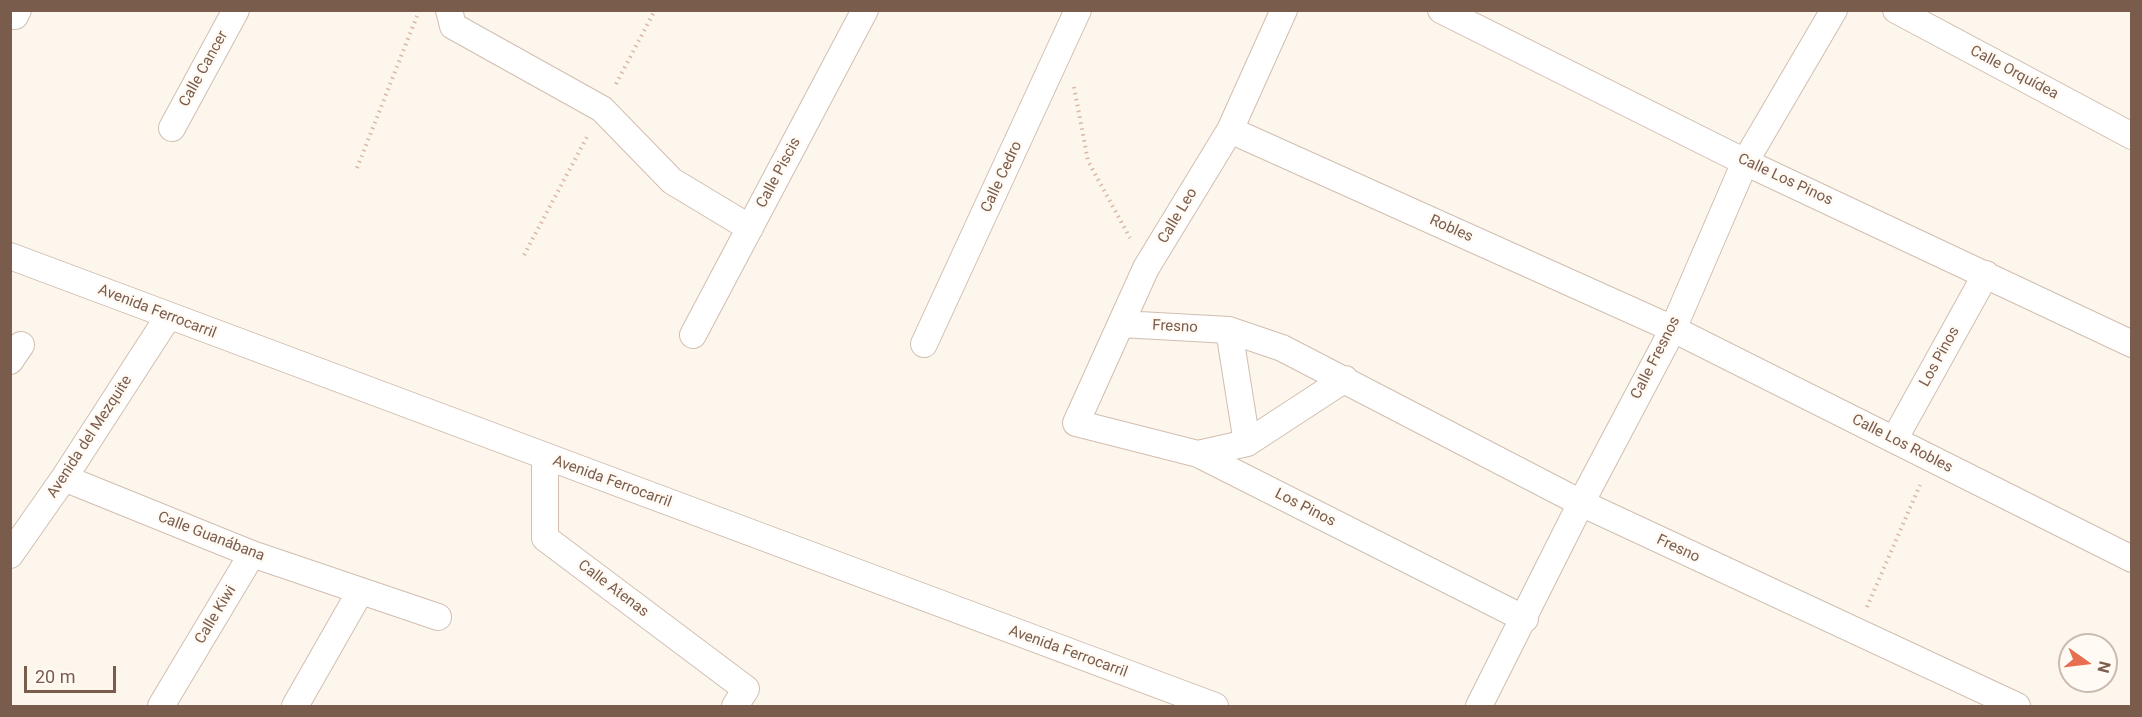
<!DOCTYPE html>
<meta charset="utf-8">
<style>
body{margin:0}
#map{position:relative;width:2142px;height:717px;overflow:hidden;background:#fdf6ec;font-family:Roboto,sans-serif}
canvas{display:block}
.frame{position:absolute;inset:0;border:12px solid #7a5c4d;pointer-events:none}
.north{position:absolute;left:2058px;top:633px;width:60px;height:60px;box-sizing:border-box;background:#fffaf3;border:2px solid #cabbb1;border-radius:50%;rotate:104deg;font-size:16px;font-weight:700;line-height:24px;text-align:center;color:#7a5c4d}
.north::after{content:'';display:block;margin:auto;width:21px;height:27px;background:#e76f51;clip-path:polygon(50% 0,100% 100%,50% 72%,0 100%)}
.scale{position:absolute;left:24px;top:666px;width:92px;height:27px;box-sizing:border-box;border:3px solid #7a5c4d;border-top:0;padding-left:8px;font-size:18px;line-height:21px;white-space:nowrap;color:#7a5c4d;-webkit-text-stroke:4px #fffaf3;paint-order:stroke}
</style>
<div id="map">
<canvas width="2142" height="717"></canvas>
<div class="frame"></div>
<div class="north">N</div>
<div class="scale">20 m</div>
</div>
<script>
const ctx = document.querySelector('canvas').getContext('2d');
ctx.lineJoin = 'round';
function shape(rows) {
  const path = new Path2D();
  for (const r of rows) {
    path.moveTo(r[0], r[1]);
    for (let i = 2; i < r.length; i += 2) path.lineTo(r[i], r[i + 1]);
  }
  return path;
}
function stroke(path, color, width, dash) {
  ctx.strokeStyle = color;
  ctx.lineWidth = width;
  ctx.lineCap = dash ? 'butt' : 'round';
  ctx.setLineDash(dash || []);
  ctx.stroke(path);
}
function write(font, color, halo, rows, align = 'center') {
  ctx.font = font + ' Roboto,sans-serif';
  ctx.lineWidth = 5;
  ctx.setLineDash([]);
  ctx.textBaseline = 'middle';
  ctx.strokeStyle = halo;
  ctx.fillStyle = color;
  for (const [text, x, y, turn = 0] of rows) {
    ctx.save();
    ctx.translate(x, y);
    ctx.rotate((+turn || 0) * Math.PI / 180);
    ctx.textAlign = isNaN(turn) ? turn : align;
    if (halo) ctx.strokeText(text, 0, 0);
    ctx.fillText(text, 0, 0);
    ctx.restore();
  }
}
const path = shape([
 [616,84,655,10],
 [1074,87,1088,161,1130,238],
 [357,168,419,11],
 [524,255,588,135],
 [1867,607,1920,485]
]);
const minor = shape([
 [449,10,453,26,602,109,672,181,750,228],
 [1284,10,1230,130,1146,268,1076,423,1198,454,1525,619],
 [1441,10,1745,162,2132,344],
 [1896,10,2132,136],
 [15,16,18,10],
 [172,128,236,10],
 [1230,130,1673,329,2132,559],
 [10,256,1215,706],
 [1121,324,1229,330,1282,348,1581,503,2017,706],
 [1229,330,1247,443],
 [693,335,865,10],
 [924,344,1078,10],
 [10,361,21,345],
 [1894,440,1986,274],
 [1198,454,1247,443,1345,379],
 [545,457,545,538,746,689,735,706],
 [64,478,252,554,438,617],
 [10,555,64,478,168,317],
 [161,706,252,554],
 [295,706,360,592],
 [1479,706,1581,503,1673,329,1745,162,1834,10]
]);
const streetNames = [
 ["Calle Cancer",204,69,-61],
 ["Calle Orquídea",2014,73,28],
 ["Calle Piscis",779,173,-62],
 ["Calle Cedro",1002,177,-65],
 ["Calle Los Pinos",1785,180,25],
 ["Calle Leo",1178,216,-59],
 ["Robles",1451,229,24],
 ["Avenida Ferrocarril",157,312,21],
 ["Fresno",1175,327,3],
 ["Los Pinos",1940,357,-61],
 ["Calle Fresnos",1656,358,-63],
 ["Avenida del Mezquite",90,437,-57],
 ["Calle Los Robles",1902,444,27],
 ["Avenida Ferrocarril",612,482,20],
 ["Los Pinos",1305,508,27],
 ["Calle Guanábana",211,537,21],
 ["Fresno",1678,549,25],
 ["Calle Atenas",613,589,37],
 ["Calle Kiwi",216,615,-59],
 ["Avenida Ferrocarril",1068,652,20]
];
stroke(minor, '#d1beb0', 28);
stroke(path, '#d9b8a5', 4, [1.5, 4.5]);
stroke(minor, '#fff', 26);
write('15px', '#7a5c4d', '#fffaf3', streetNames);
</script>
